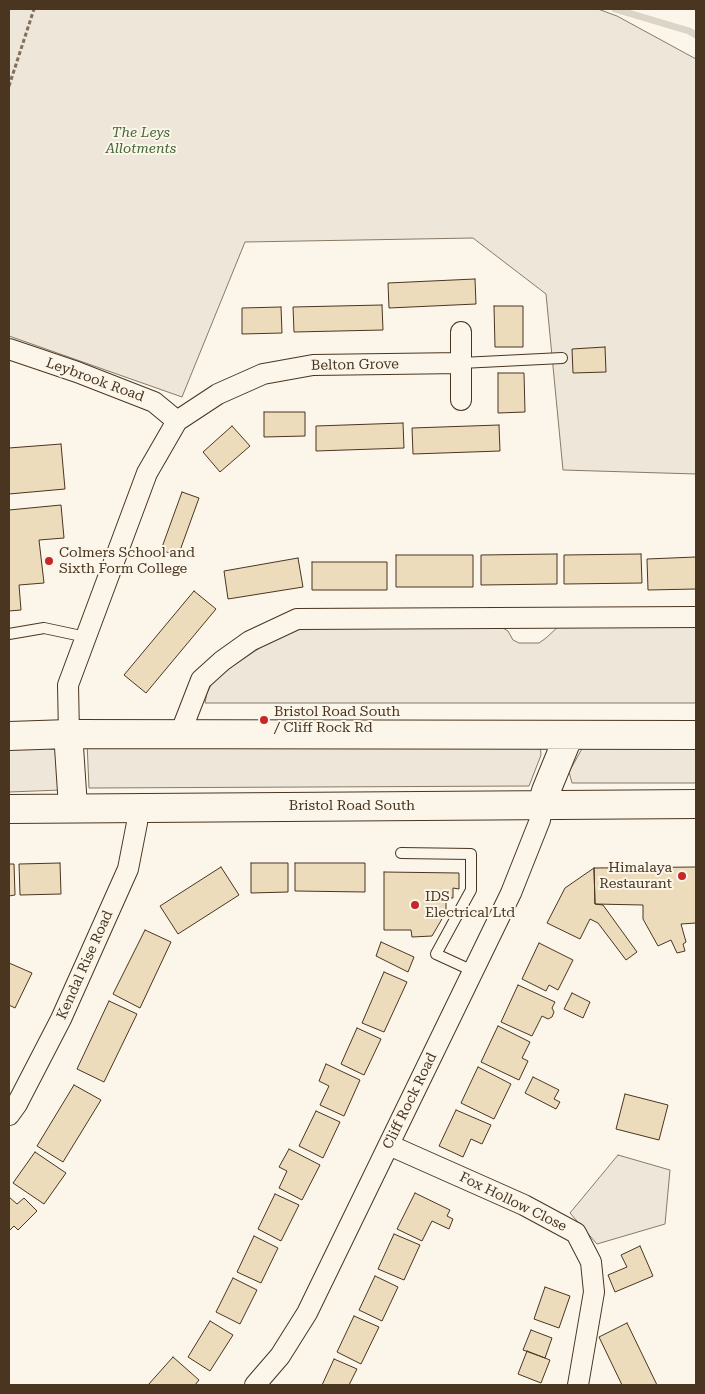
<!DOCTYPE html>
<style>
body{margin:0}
#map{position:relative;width:705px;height:1394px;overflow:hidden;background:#fbf6e9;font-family:"Roboto Serif",serif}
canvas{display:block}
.frame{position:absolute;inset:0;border:10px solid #4a3520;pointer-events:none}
</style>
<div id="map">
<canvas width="705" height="1394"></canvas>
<div class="frame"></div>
</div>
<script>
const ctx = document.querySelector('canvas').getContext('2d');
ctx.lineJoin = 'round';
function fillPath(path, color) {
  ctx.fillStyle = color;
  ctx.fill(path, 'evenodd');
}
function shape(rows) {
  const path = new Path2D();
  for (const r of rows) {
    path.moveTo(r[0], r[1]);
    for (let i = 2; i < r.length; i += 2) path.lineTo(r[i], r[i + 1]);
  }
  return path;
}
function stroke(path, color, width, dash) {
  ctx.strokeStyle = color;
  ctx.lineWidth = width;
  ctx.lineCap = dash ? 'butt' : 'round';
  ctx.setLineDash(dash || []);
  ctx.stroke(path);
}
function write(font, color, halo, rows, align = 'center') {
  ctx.font = font + ' "Roboto Serif",serif';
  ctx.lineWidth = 4;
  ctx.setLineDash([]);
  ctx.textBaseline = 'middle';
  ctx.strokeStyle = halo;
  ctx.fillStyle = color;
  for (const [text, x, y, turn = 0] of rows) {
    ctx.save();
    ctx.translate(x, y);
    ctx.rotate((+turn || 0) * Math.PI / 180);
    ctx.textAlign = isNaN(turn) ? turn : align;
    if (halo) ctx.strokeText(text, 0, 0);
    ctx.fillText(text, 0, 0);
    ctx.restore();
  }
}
const green = shape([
 [9,9,598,9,617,16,696,59,696,474,563,470,546,294,473,238,245,242,182,397,9,336,9,9],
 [696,623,696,703,205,703,207,693,212,683,224,672,267,643,306,626,498,625,508,631,513,640,519,643,539,643,546,638,560,625,696,623],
 [59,742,61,790,9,792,9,744,59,742],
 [87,742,540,743,541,755,529,786,89,788,87,742],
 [584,745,696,745,696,783,572,783,569,772,584,745],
 [618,1155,670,1170,665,1224,597,1244,570,1213,618,1155]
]);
const stream = shape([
 [615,9,689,31,696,35]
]);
const building = shape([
 [475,279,476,304,389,308,388,283,475,279],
 [382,305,383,330,294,332,293,307,382,305],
 [494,306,523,306,523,347,495,347,494,306],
 [281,307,282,333,242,334,242,308,281,307],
 [605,347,606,372,573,373,572,349,605,347],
 [498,373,524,373,525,412,498,413,498,373],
 [264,412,305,412,305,436,264,437,264,412],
 [403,423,404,448,316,451,316,426,403,423],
 [499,425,500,451,413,454,412,428,499,425],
 [232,426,250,446,220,472,203,452,232,426],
 [61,444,65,489,9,494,9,448,61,444],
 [182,492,199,498,178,556,161,550,182,492],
 [9,501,9,510,61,505,64,538,39,540,44,583,19,585,21,610,9,611,9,501],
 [557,554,557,584,481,585,481,555,557,554],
 [641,554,642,583,564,584,564,555,641,554],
 [396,555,473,555,473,587,396,587,396,555],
 [696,557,696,589,648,590,647,559,696,557],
 [298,558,303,587,228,599,224,571,298,558],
 [312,562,387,562,387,590,312,590,312,562],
 [194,591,216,609,146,693,124,675,194,591],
 [60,863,61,894,20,895,19,864,60,863],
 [251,863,288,863,288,892,251,893,251,863],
 [295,863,365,863,365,892,295,891,295,863],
 [9,864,14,864,15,895,9,896,9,864],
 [221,867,239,895,178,934,160,906,221,867],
 [696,867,696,923,681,924,686,942,683,944,685,951,677,953,671,940,658,946,643,919,643,905,595,904,594,868,696,867],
 [594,868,595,904,603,905,637,952,626,960,598,923,590,919,580,939,547,923,565,888,594,868],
 [384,872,459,873,459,889,453,888,453,898,446,898,446,912,432,936,412,937,411,930,384,930,384,872],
 [145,930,171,942,140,1008,113,994,145,930],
 [381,942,414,957,408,972,376,956,381,942],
 [539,943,573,960,558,990,549,985,546,991,522,979,539,943],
 [9,963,32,973,15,1008,9,1005,9,963],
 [384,972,407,982,384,1032,362,1023,384,972],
 [518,985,555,1002,552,1008,554,1012,552,1017,548,1019,542,1016,532,1036,501,1022,518,985],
 [572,993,590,1002,583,1018,564,1009,572,993],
 [109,1001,137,1014,104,1082,77,1069,109,1001],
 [498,1026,530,1042,522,1058,528,1061,519,1080,481,1062,498,1026],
 [357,1028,381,1039,364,1075,341,1064,357,1028],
 [326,1064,360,1080,344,1116,320,1105,329,1086,319,1081,326,1064],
 [478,1067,511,1084,494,1119,461,1103,478,1067],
 [533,1077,559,1090,554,1099,560,1102,556,1109,525,1093,533,1077],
 [74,1085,101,1100,63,1162,37,1146,74,1085],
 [625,1094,668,1105,659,1140,616,1129,625,1094],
 [456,1110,491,1125,482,1144,471,1139,463,1157,439,1146,456,1110],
 [316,1111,340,1122,323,1158,299,1146,316,1111],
 [289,1149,320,1165,302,1200,279,1188,287,1171,279,1167,289,1149],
 [35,1152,66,1173,44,1204,13,1183,35,1152],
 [415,1193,450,1210,447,1216,453,1219,449,1229,432,1221,422,1241,397,1229,415,1193],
 [275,1194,299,1205,281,1241,258,1229,275,1194],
 [9,1197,17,1204,24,1198,37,1211,18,1230,14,1226,9,1231,9,1197],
 [394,1234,420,1245,404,1280,378,1269,394,1234],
 [254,1236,278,1248,261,1283,237,1272,254,1236],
 [640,1246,653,1276,615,1292,608,1275,627,1267,621,1255,640,1246],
 [375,1276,398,1287,382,1321,359,1310,375,1276],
 [233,1278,257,1290,240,1324,216,1312,233,1278],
 [545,1287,570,1296,559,1328,534,1319,545,1287],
 [354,1316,379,1327,361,1364,337,1352,354,1316],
 [210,1321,233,1335,210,1371,188,1357,210,1321],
 [627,1323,657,1385,622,1385,599,1337,627,1323],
 [531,1330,552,1338,545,1358,523,1350,531,1330],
 [527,1351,550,1360,541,1383,518,1374,527,1351],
 [173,1357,199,1380,195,1385,148,1385,173,1357],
 [334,1359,357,1369,349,1385,322,1385,334,1359]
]);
const path = shape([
 [9,86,34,9]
]);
const lane = shape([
 [461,363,562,358],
 [9,634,44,628,86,637],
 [401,853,471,854,471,890,436,954,473,971]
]);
const street = shape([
 [461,332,461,400],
 [9,349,77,372,154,402,177,421],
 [69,734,68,685,147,473,177,421,218,394,263,374,313,365,461,363],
 [180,734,201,680,222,661,250,641,297,619,696,617],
 [9,1115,17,1104,61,1019,128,869,137,823,137,807],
 [389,1145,524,1205,576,1233,591,1262,594,1292,578,1385],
 [255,1385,280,1356,307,1313,511,893,540,820,542,805]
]);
const highway = shape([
 [69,734,69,747,73,807],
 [9,736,69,734,696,735],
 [542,805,546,791,569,735],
 [9,809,696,804]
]);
const markers = [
 [49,561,5,"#c62828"],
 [264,720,5,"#c62828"],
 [682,876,5,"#c62828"],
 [415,905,5,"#c62828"]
];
const parkNames = [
 ["The Leys",141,133],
 ["Allotments",141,149]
];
const streetNames = [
 ["Belton Grove",355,365,-1],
 ["Leybrook Road",95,380,20],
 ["Bristol Road South",352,806],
 ["Kendal Rise Road",85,965,-66],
 ["Cliff Rock Road",410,1101,-64],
 ["Fox Hollow Close",513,1202,26]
];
const poiNames = [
 ["Colmers School and",59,553],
 ["Sixth Form College",59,569],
 ["Bristol Road South",274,712],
 ["/ Cliff Rock Rd",274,728],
 ["Himalaya",672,868,"right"],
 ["Restaurant",672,884,"right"],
 ["IDS",425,897],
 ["Electrical Ltd",425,913]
];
fillPath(green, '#ede6d9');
stroke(green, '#887966', 1);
stroke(stream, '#dcd4c6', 7);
fillPath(building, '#ecdcbc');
stroke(building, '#4a3520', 1);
stroke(lane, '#4a3520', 12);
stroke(street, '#4a3520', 22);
stroke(highway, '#4a3520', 30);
stroke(path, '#7f6f5c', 3, [4, 2.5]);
stroke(lane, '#fbf6e9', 10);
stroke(street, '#fbf6e9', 20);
stroke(highway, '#fbf6e9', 28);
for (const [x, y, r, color] of markers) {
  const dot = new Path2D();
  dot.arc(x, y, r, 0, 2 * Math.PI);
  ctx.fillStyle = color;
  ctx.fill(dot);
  stroke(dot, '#fbf6e9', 2);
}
write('italic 14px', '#436837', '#fbf6e9', parkNames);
write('14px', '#4a3520', '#fbf6e9', streetNames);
write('14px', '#4a3520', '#fbf6e9', poiNames, 'left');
</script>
